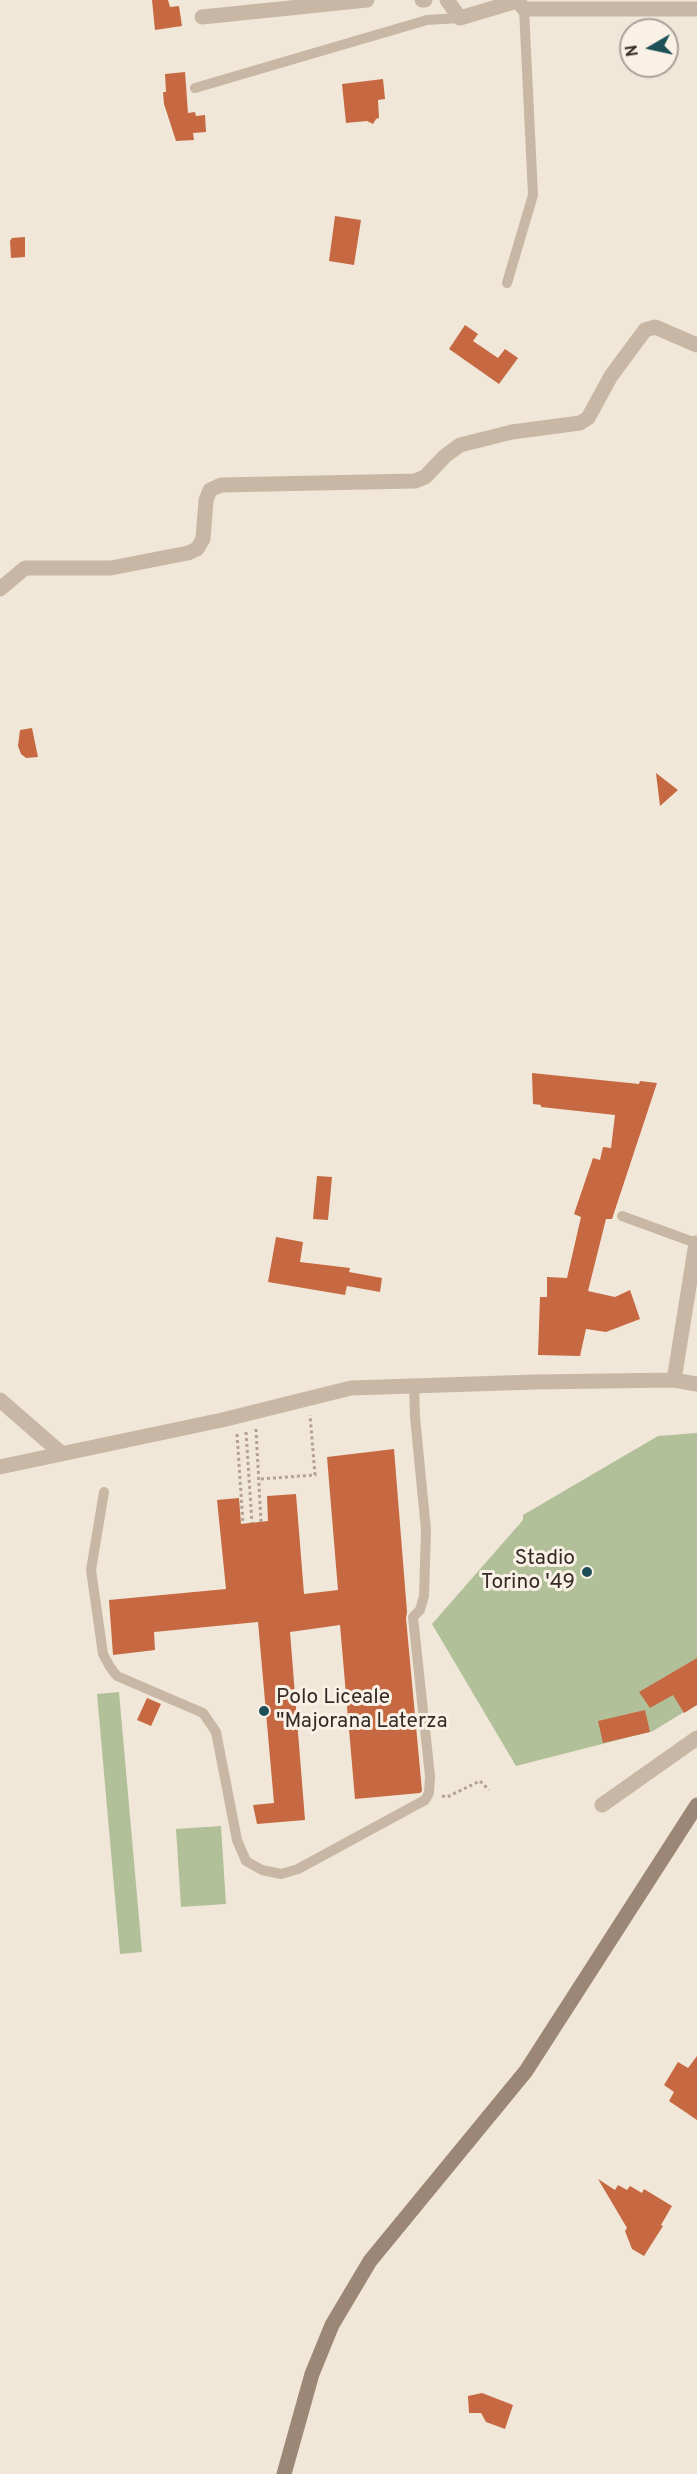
<!DOCTYPE html>
<style>
body{margin:0}
#map{position:relative;width:697px;height:2474px;overflow:hidden;background:#f1e7d8;font-family:Overpass,sans-serif}
canvas{display:block}
.north{position:absolute;left:619px;top:18px;width:60px;height:60px;box-sizing:border-box;background:#f9f1e5;border:2px solid #aaa299;border-radius:50%;rotate:261deg;font-size:16px;font-weight:700;line-height:24px;text-align:center;color:#342b26}
.north::after{content:'';display:block;margin:auto;width:21px;height:27px;background:#1c4f56;clip-path:polygon(50% 0,100% 100%,50% 72%,0 100%)}
</style>
<div id="map">
<canvas width="697" height="2474"></canvas>
<div class="north">N</div>
</div>
<script>
const ctx = document.querySelector('canvas').getContext('2d');
ctx.lineJoin = 'round';
function fillPath(path, color) {
  ctx.fillStyle = color;
  ctx.fill(path, 'evenodd');
}
function shape(rows) {
  const path = new Path2D();
  for (const r of rows) {
    path.moveTo(r[0], r[1]);
    for (let i = 2; i < r.length; i += 2) path.lineTo(r[i], r[i + 1]);
  }
  return path;
}
function stroke(path, color, width, dash) {
  ctx.strokeStyle = color;
  ctx.lineWidth = width;
  ctx.lineCap = dash ? 'butt' : 'round';
  ctx.setLineDash(dash || []);
  ctx.stroke(path);
}
function write(font, color, halo, rows, align = 'center') {
  ctx.font = font + ' Overpass,sans-serif';
  ctx.lineWidth = 6;
  ctx.setLineDash([]);
  ctx.textBaseline = 'middle';
  ctx.strokeStyle = halo;
  ctx.fillStyle = color;
  for (const [text, x, y, turn = 0] of rows) {
    ctx.save();
    ctx.translate(x, y);
    ctx.rotate((+turn || 0) * Math.PI / 180);
    ctx.textAlign = isNaN(turn) ? turn : align;
    if (halo) ctx.strokeText(text, 0, 0);
    ctx.fillText(text, 0, 0);
    ctx.restore();
  }
}
const green = shape([
 [697,1433,697,1704,653,1731,516,1766,432,1624,523,1520,523,1515,658,1436],
 [119,1692,142,1952,120,1954,97,1694],
 [221,1826,226,1904,181,1907,176,1829]
]);
const building = shape([
 [152,0,168,0,170,7,179,6,182,26,155,30],
 [185,72,188,113,195,112,196,116,205,115,206,132,193,133,194,140,176,141,164,104,163,92,166,92,165,74],
 [383,79,385,99,378,100,379,118,376,119,373,124,367,121,346,123,342,84],
 [335,216,361,220,354,265,329,261],
 [25,237,25,257,11,258,10,241,12,238],
 [465,325,478,334,473,341,498,358,505,349,518,358,499,384,449,349],
 [32,728,38,757,26,758,21,754,18,746,20,730],
 [656,773,678,790,660,806],
 [532,1073,639,1084,640,1081,657,1083,612,1219,606,1219,588,1291,615,1297,630,1290,640,1319,606,1332,586,1329,580,1356,538,1355,540,1297,547,1297,547,1277,567,1278,581,1217,574,1214,593,1158,600,1160,603,1147,611,1148,615,1115,541,1107,541,1105,533,1104],
 [317,1176,332,1177,328,1220,313,1219],
 [276,1237,303,1242,300,1262,350,1268,349,1272,382,1278,380,1292,347,1286,345,1295,268,1282],
 [394,1449,407,1612,406,1618,422,1791,420,1793,355,1799,340,1625,290,1632,305,1820,257,1824,253,1805,274,1803,258,1622,154,1632,155,1650,113,1655,109,1600,226,1589,217,1500,239,1498,241,1524,268,1521,267,1496,296,1494,304,1594,338,1590,327,1457],
 [697,1658,697,1705,684,1713,673,1695,650,1708,639,1692],
 [147,1698,161,1704,151,1726,137,1720],
 [645,1710,650,1732,603,1743,598,1721],
 [697,2056,697,2120,669,2101,674,2092,664,2085,678,2062,688,2068],
 [598,2179,615,2190,618,2185,627,2190,630,2186,642,2193,644,2189,672,2206,661,2225,663,2226,644,2256,632,2249,625,2231,627,2228],
 [482,2393,513,2405,505,2429,486,2422,481,2413,469,2413,468,2396]
]);
const path = shape([
 [256,1429,261,1522],
 [246,1432,252,1523],
 [237,1434,243,1524],
 [261,1479,315,1475,310,1415],
 [442,1796,447,1797,480,1781,489,1790]
]);
const service = shape([
 [195,88,427,20,460,18],
 [507,283,533,195,524,9],
 [622,1216,696,1243,697,1241],
 [104,1492,91,1570,103,1654,110,1667,117,1676,203,1713,216,1732,237,1840,246,1861,262,1870,281,1874,298,1869,425,1800,429,1793,430,1776,413,1617,420,1610,424,1596,426,1530,415,1417,414,1385]
]);
const minor = shape([
 [422,0,425,0],
 [447,0,460,18,517,1],
 [517,0,524,9,697,9],
 [202,17,367,0],
 [0,589,25,568,111,568,188,553,197,549,203,539,206,500,210,490,221,485,415,481,425,477,445,456,460,445,512,432,580,423,588,418,611,376,645,330,655,327,697,345],
 [674,1380,696,1243],
 [0,1400,61,1453],
 [0,1467,222,1420,351,1388,535,1382,674,1380,697,1384],
 [602,1805,697,1738]
]);
const secondary = shape([
 [284,2474,312,2374,332,2325,370,2261,526,2071,697,1805]
]);
const markers = [
 [587,1572,6,"#1c4f56"],
 [264,1711,6,"#1c4f56"]
];
const poiNames = [
 ["Stadio",575,1560],
 ["Torino '49",575,1584],
 ["Polo Liceale",276,1699,"left"],
 ["\"Majorana Laterza",276,1723,"left"]
];
fillPath(green, '#b1c099');
fillPath(building, '#c66942');
stroke(path, '#b5a18f', 3, [3, 3]);
stroke(service, '#c9b7a5', 10);
stroke(minor, '#c9b7a5', 15);
stroke(secondary, '#9c8676', 15);
for (const [x, y, r, color] of markers) {
  const dot = new Path2D();
  dot.arc(x, y, r, 0, 2 * Math.PI);
  ctx.fillStyle = color;
  ctx.fill(dot);
  stroke(dot, '#f9f1e5', 2);
}
write('21px', '#342b26', '#f9f1e5', poiNames, 'right');
</script>
